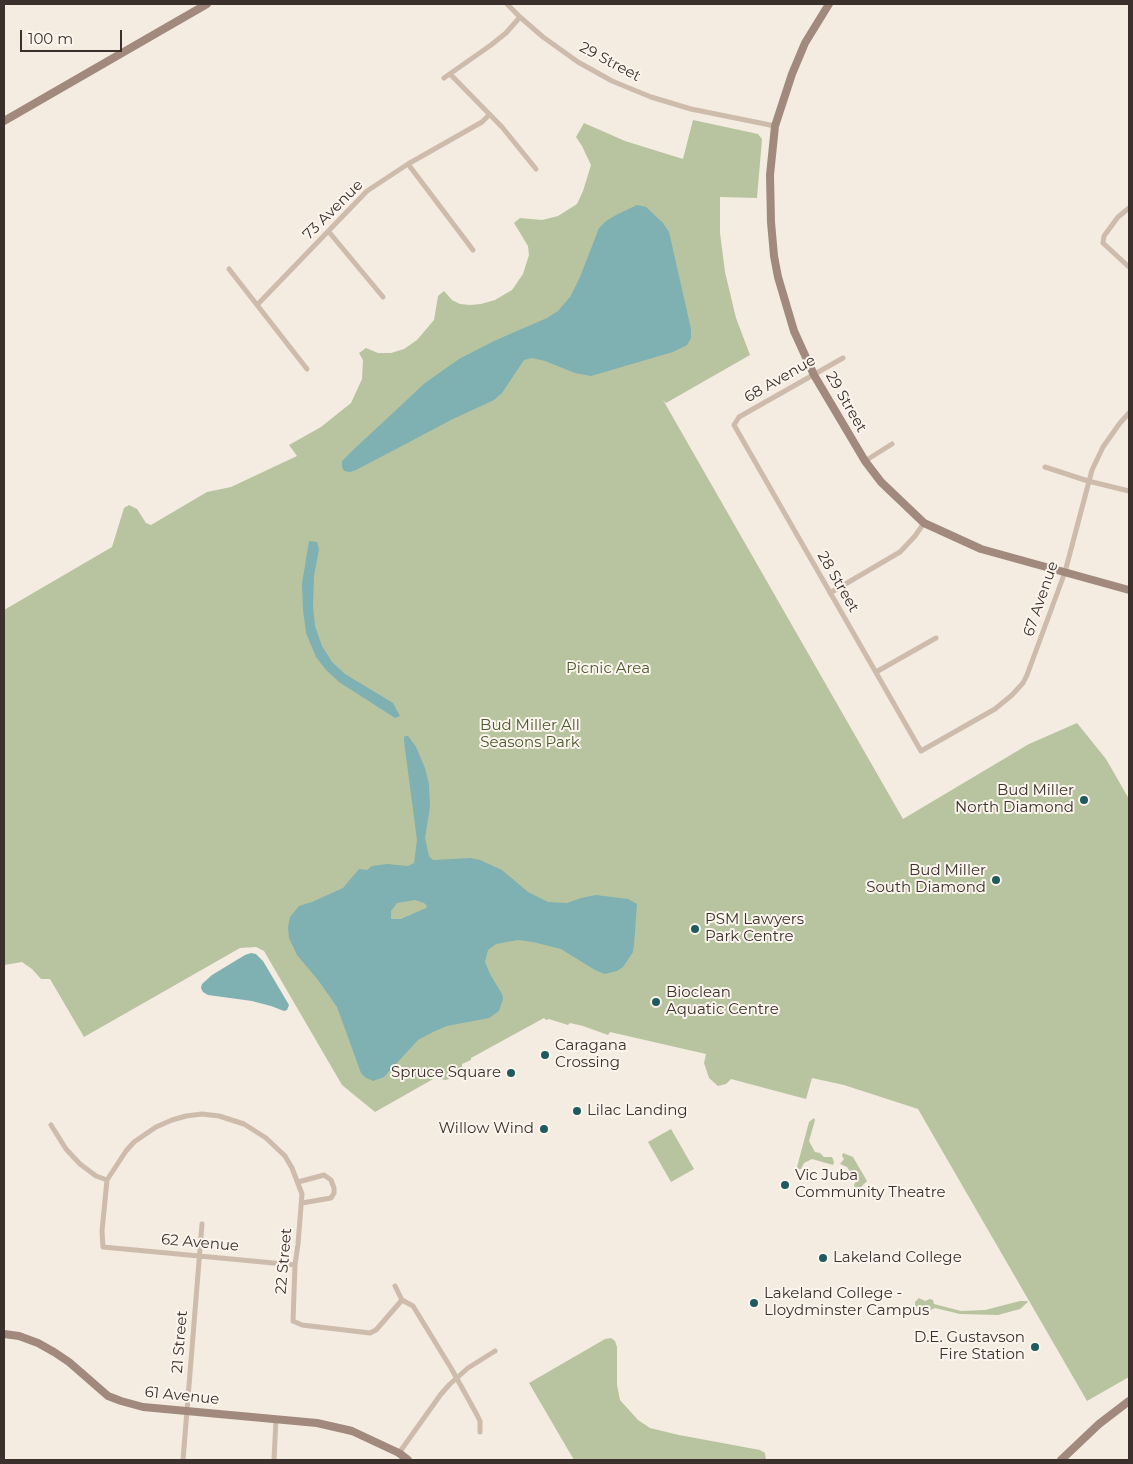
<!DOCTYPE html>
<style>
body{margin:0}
#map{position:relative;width:1133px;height:1464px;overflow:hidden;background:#f4ebe1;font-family:Montserrat,sans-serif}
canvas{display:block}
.frame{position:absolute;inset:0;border:5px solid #3b302b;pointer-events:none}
.scale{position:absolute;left:20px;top:30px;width:102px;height:22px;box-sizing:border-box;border:2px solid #3b302b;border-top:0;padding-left:6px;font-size:15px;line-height:18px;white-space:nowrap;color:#3b302b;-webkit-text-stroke:4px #fbf5ee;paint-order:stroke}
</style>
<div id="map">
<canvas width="1133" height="1464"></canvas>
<div class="frame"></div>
<div class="scale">100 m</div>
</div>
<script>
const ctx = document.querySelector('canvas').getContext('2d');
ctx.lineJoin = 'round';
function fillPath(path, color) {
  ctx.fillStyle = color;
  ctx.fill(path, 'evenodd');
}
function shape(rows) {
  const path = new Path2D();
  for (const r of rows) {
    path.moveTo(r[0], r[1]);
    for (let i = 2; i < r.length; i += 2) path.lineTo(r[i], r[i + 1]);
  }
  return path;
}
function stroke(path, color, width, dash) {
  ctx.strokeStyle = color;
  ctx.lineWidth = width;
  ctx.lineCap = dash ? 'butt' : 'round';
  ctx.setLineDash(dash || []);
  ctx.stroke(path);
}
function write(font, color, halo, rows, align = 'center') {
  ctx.font = font + ' Montserrat,sans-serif';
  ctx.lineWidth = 4;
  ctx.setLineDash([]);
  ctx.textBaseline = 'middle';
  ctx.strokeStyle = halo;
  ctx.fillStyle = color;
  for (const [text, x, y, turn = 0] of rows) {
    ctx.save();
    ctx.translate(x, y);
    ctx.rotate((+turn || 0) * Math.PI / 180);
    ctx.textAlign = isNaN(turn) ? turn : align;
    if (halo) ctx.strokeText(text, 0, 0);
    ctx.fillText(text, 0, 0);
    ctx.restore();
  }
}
const green = shape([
 [693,120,758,134,762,139,757,198,720,197,720,233,725,272,736,318,750,355,666,403,663,400,903,819,1029,744,1077,723,1106,759,1129,799,1129,1377,1087,1401,918,1109,844,1085,812,1078,806,1099,731,1079,726,1084,718,1086,709,1078,704,1063,706,1054,610,1032,608,1035,583,1026,570,1023,568,1025,549,1019,546,1020,544,1018,471,1058,471,1060,462,1064,462,1068,459,1073,451,1078,446,1080,435,1078,375,1112,342,1085,264,951,256,947,240,948,84,1037,50,979,41,979,32,969,22,962,4,965,4,610,112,547,124,508,129,505,137,509,146,523,151,525,207,492,231,487,297,456,289,445,321,427,351,403,362,379,363,360,359,353,366,348,378,353,391,353,404,349,417,340,434,320,438,296,444,291,452,300,460,304,470,305,481,304,495,300,512,290,523,274,529,255,528,246,514,223,520,218,542,220,558,216,577,204,583,191,591,165,582,146,576,137,584,123,625,141,683,159],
 [814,1118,815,1120,809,1141,815,1152,820,1153,824,1157,832,1157,834,1162,833,1165,812,1159,804,1163,801,1169,798,1169,797,1167,809,1122],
 [671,1129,694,1169,671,1182,648,1142],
 [843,1153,853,1157,867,1181,858,1190,855,1190,854,1185,856,1181,847,1167,840,1164,844,1159,842,1156],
 [919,1298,925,1301,930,1299,933,1300,934,1304,961,1311,985,1310,1020,1301,1027,1301,1028,1302,1020,1309,998,1315,960,1314,935,1308,931,1310,926,1306,917,1308,915,1305,915,1302],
 [611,1338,615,1341,617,1347,617,1385,620,1400,638,1420,650,1428,679,1435,760,1450,765,1453,766,1460,574,1460,529,1383,605,1339]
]);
const water = shape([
 [637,205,646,207,663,223,669,232,691,329,691,338,687,345,673,352,591,376,575,373,545,361,532,358,524,360,502,393,494,400,453,419,356,470,350,472,344,471,342,467,342,461,351,452,425,383,459,359,494,341,547,318,558,311,570,297,580,277,599,228,606,221,616,215],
 [309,541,317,542,319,549,314,576,313,605,315,626,322,646,332,662,345,674,393,703,400,716,395,718,339,682,326,670,316,657,306,633,303,610,302,584],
 [406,736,408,736,416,747,425,768,429,784,430,807,425,838,429,856,433,860,471,858,480,860,502,870,528,892,548,902,567,903,581,898,596,895,628,899,637,904,634,945,633,952,623,967,617,971,605,974,595,970,561,949,533,942,518,940,496,944,488,950,485,962,490,974,502,994,503,999,499,1011,489,1018,447,1026,433,1032,418,1040,384,1077,373,1081,366,1078,361,1073,337,1007,318,980,297,955,289,938,288,927,290,917,299,906,312,902,343,888,359,869,367,870,372,866,387,864,408,866,414,863,417,840,404,741,404,737],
 [415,900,424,903,427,906,426,908,401,919,391,919,391,911,397,903],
 [251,953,256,954,263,961,289,1005,287,1010,284,1011,271,1006,252,1001,208,995,203,992,201,988,202,984,212,975,245,955]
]);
const street = shape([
 [507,4,520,17,543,37,578,62,612,81,651,97,691,109,775,126],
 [450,74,502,127,536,169],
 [444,78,491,45,506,33,520,17],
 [408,164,473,250],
 [1129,208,1118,217,1104,236,1103,243,1129,267],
 [329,232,383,297],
 [229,269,307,369],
 [258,304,367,191,408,164,482,122,489,115],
 [843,358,739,417,734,425,921,751,995,709,1012,695,1023,683,1027,675,1065,572,1092,470,1103,447,1120,423,1129,413],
 [865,461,892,444],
 [1045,467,1088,481,1129,491],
 [830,593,900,552,915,536,924,523],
 [876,672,936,638],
 [51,1125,66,1149,80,1164,96,1176,107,1180],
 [298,1182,324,1175,331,1180,334,1188,334,1193,331,1198,302,1203],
 [295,1265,103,1247,102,1231,107,1180,126,1151,134,1142,156,1127,172,1120,186,1116,202,1114,219,1116,244,1124,266,1138,285,1156,292,1168,302,1194,298,1244,295,1265,293,1321,302,1325,370,1333,376,1330,402,1300],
 [395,1286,402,1300,413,1306,451,1368,476,1413,480,1421,480,1432],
 [399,1453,441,1394,450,1384,468,1368,495,1351],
 [183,1460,202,1224],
 [274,1460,276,1419]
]);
const secondary = shape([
 [829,4,805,43,792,74,775,126,770,175,771,222,774,256,778,277,794,331,814,375,865,461,881,482,924,523,981,549,1129,590],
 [4,121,207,4],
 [4,1334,19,1336,38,1343,54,1352,69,1362,108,1396,121,1401,143,1407,317,1423,352,1431,399,1453,408,1460],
 [1061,1460,1099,1424,1129,1401]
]);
const markers = [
 [1084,800,5,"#1f5a5e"],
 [996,880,5,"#1f5a5e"],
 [695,929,5,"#1f5a5e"],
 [656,1002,5,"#1f5a5e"],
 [545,1055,5,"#1f5a5e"],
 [511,1073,5,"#1f5a5e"],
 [577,1111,5,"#1f5a5e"],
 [544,1129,5,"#1f5a5e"],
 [785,1185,5,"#1f5a5e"],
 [823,1258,5,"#1f5a5e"],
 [754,1303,5,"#1f5a5e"],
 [1035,1347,5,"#1f5a5e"]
];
const streetNames = [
 ["29 Street",610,62,28],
 ["73 Avenue",333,210,-45],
 ["68 Avenue",780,379,-30],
 ["29 Street",846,402,60],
 ["28 Street",838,582,60],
 ["67 Avenue",1041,599,-71],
 ["62 Avenue",200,1243,5],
 ["22 Street",284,1261,-85],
 ["21 Street",180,1342,-85],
 ["61 Avenue",182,1396,6]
];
const parkNames = [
 ["Picnic Area",608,669],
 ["Bud Miller All",530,726],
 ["Seasons Park",530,743]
];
const poiNames = [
 ["Bud Miller",1074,791,"right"],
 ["North Diamond",1074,808,"right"],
 ["Bud Miller",986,871,"right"],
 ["South Diamond",986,888,"right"],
 ["PSM Lawyers",705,920],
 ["Park Centre",705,937],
 ["Bioclean",666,993],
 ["Aquatic Centre",666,1010],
 ["Caragana",555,1046],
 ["Crossing",555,1063],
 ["Spruce Square",501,1073,"right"],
 ["Lilac Landing",587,1111],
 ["Willow Wind",534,1129,"right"],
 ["Vic Juba",795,1176],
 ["Community Theatre",795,1193],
 ["Lakeland College",833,1258],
 ["Lakeland College -",764,1294],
 ["Lloydminster Campus",764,1311],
 ["D.E. Gustavson",1025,1338,"right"],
 ["Fire Station",1025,1355,"right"]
];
fillPath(green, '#b8c4a0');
fillPath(water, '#7fb0b2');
stroke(street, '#cdbbac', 5);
stroke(secondary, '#a18a7d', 8);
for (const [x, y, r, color] of markers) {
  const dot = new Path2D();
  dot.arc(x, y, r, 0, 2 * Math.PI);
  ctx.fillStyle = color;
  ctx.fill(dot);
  stroke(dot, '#fbf5ee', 2);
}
write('15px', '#3b302b', '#fbf5ee', streetNames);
write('15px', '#4a5a2e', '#fbf5ee', parkNames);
write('15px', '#3b302b', '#fbf5ee', poiNames, 'left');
</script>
